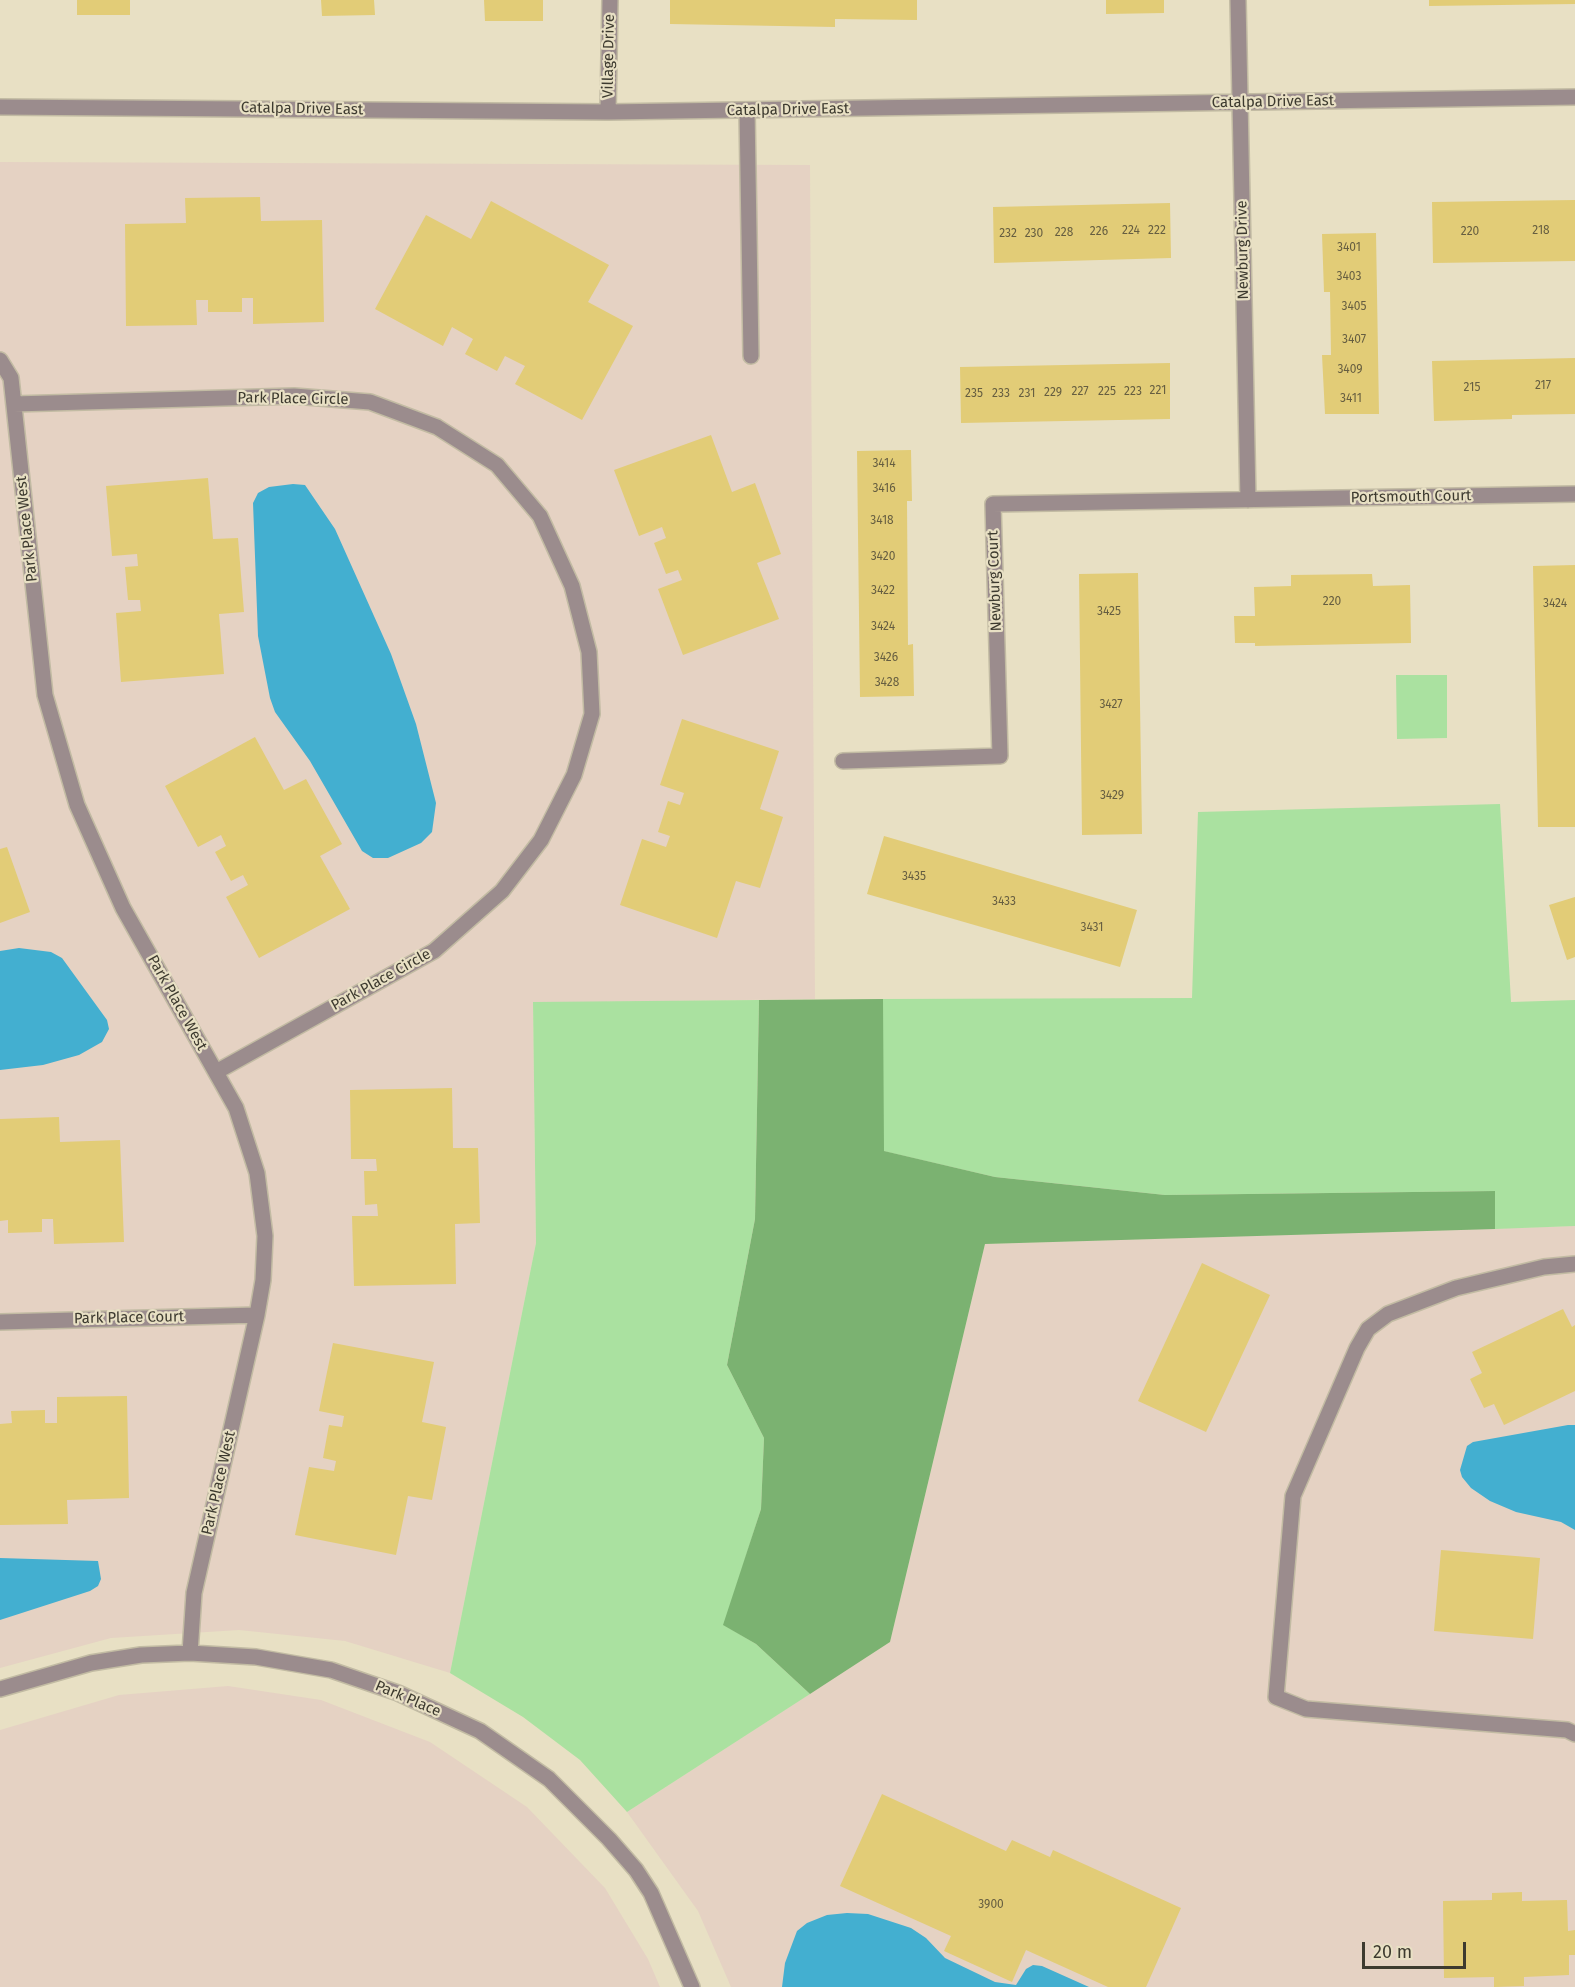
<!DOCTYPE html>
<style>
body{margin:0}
#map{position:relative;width:1575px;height:1987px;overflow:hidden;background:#e8e0c4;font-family:"Fira Sans",sans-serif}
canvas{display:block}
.scale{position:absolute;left:1362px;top:1942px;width:104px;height:27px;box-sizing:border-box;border:3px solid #3d3a2f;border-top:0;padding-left:8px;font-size:18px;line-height:21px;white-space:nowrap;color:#3d3a2f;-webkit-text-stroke:4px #e8e0c4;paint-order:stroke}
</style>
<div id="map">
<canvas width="1575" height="1987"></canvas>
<div class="scale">20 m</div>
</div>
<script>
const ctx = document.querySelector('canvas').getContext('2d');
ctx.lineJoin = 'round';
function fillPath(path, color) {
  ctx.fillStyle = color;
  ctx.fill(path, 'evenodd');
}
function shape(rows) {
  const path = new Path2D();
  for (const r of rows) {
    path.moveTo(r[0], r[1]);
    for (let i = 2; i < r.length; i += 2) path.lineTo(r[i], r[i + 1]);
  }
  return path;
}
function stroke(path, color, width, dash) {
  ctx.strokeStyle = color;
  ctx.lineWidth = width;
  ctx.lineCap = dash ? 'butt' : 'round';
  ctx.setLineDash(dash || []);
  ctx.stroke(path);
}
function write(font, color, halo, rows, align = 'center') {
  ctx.font = font + ' "Fira Sans",sans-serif';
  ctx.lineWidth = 4.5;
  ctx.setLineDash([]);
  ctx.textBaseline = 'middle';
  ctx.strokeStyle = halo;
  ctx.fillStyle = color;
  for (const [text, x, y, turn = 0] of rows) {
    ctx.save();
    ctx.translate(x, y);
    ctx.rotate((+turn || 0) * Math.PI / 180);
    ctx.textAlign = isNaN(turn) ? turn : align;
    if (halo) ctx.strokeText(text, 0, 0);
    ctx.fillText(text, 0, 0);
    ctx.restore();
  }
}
const commercial = shape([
 [0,162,810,165,815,999,533,1003,536,1243,450,1673,345,1641,239,1630,111,1638,0,1668],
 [1575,1226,1575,1987,731,1987,698,1911,627,1812,890,1642,985,1244],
 [228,1686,321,1700,430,1742,527,1807,605,1888,648,1959,660,1987,0,1987,0,1730,119,1695]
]);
const green = shape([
 [1396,675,1447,675,1447,738,1397,739],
 [1500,804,1511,1002,1575,1000,1575,1226,1495,1229,1495,1191,1165,1195,995,1177,883,1151,883,999,1192,998,1198,812],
 [759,1000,755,1219,727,1365,764,1438,761,1509,724,1625,756,1644,810,1694,627,1812,580,1760,523,1717,450,1673,536,1243,533,1002]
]);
const forest = shape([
 [883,999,884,1151,995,1177,1165,1195,1495,1191,1495,1229,985,1244,890,1642,810,1694,756,1644,723,1625,761,1509,764,1438,727,1365,755,1219,759,1000]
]);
const water = shape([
 [293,484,305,485,335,529,391,654,416,724,436,803,432,832,421,843,388,858,373,858,362,851,310,761,275,712,270,698,258,636,253,503,258,493,269,487],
 [19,948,51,952,62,958,107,1020,109,1029,102,1042,79,1055,43,1065,0,1070,0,951],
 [1568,1425,1575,1425,1575,1530,1561,1522,1516,1512,1490,1501,1471,1488,1462,1477,1460,1470,1467,1446,1473,1442],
 [0,1558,98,1561,101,1579,98,1586,90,1591,0,1620],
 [847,1913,868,1914,911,1928,926,1938,945,1958,995,1982,1016,1985,1026,1969,1033,1965,1042,1966,1089,1987,782,1987,785,1963,797,1931,807,1923,827,1915]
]);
const building = shape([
 [77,0,130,0,130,15,77,15],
 [321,0,374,0,375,15,322,16],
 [484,0,543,0,543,21,485,21],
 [670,0,917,0,917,20,835,19,835,27,670,24],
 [1106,0,1164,0,1164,13,1106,14],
 [1429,0,1575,0,1575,4,1429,6],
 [260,197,261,221,322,220,324,322,253,324,253,298,242,298,242,312,208,312,208,300,196,300,197,325,126,326,125,224,186,223,185,198],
 [1575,200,1575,261,1433,263,1432,202],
 [491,201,609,265,588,302,633,326,582,420,515,384,525,366,505,356,497,371,465,354,473,339,452,327,443,346,375,309,426,215,471,239],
 [1170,203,1171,258,994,263,993,207],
 [1376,233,1379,414,1325,414,1322,355,1331,355,1330,292,1324,292,1322,234],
 [1575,358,1575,414,1512,415,1512,419,1434,421,1432,361],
 [1170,363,1170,419,961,423,960,367],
 [711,435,732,492,755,483,781,554,757,563,779,619,683,655,658,589,682,580,678,570,666,574,654,543,666,538,662,527,639,536,614,470],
 [911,450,912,501,907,501,908,645,913,644,914,696,860,697,857,451],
 [208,478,213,539,238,538,244,612,219,614,224,674,121,682,116,613,141,611,140,600,128,600,125,567,138,566,137,554,112,556,106,486],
 [1575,565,1575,827,1538,827,1533,566],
 [1138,573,1142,834,1082,835,1079,574],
 [1372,574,1373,586,1410,585,1411,643,1255,646,1255,643,1235,643,1234,616,1255,616,1254,587,1291,586,1291,575],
 [682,719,779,751,760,809,783,817,760,888,736,881,717,938,620,905,642,839,666,847,670,836,658,832,668,801,680,805,684,793,660,785],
 [255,737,284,790,306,779,342,844,320,856,350,909,259,958,226,897,248,885,243,875,231,881,215,852,226,846,221,835,198,847,165,786],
 [884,836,1137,910,1120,967,867,894],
 [7,847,30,912,0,923,0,849],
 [1575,897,1575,957,1567,960,1549,905],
 [452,1088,453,1148,478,1148,480,1223,455,1224,456,1284,354,1286,352,1216,378,1216,377,1204,365,1205,364,1171,377,1171,376,1159,351,1159,350,1090],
 [59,1117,60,1142,120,1140,124,1242,54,1244,53,1219,42,1219,42,1232,8,1233,8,1220,0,1221,0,1119],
 [1202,1263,1270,1295,1206,1432,1138,1401],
 [1563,1309,1572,1327,1575,1325,1575,1391,1504,1425,1494,1404,1484,1408,1470,1379,1482,1373,1472,1352],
 [333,1343,434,1362,422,1422,446,1427,432,1500,408,1496,396,1555,295,1535,309,1467,334,1471,336,1461,323,1458,329,1425,342,1427,344,1416,319,1411],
 [127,1396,129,1498,67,1500,68,1524,0,1525,0,1424,12,1423,11,1411,45,1410,45,1423,57,1423,57,1397],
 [1441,1550,1540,1558,1533,1639,1434,1631],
 [882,1794,1006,1851,1012,1840,1050,1857,1053,1850,1181,1908,1146,1987,1108,1987,1026,1950,1012,1982,944,1951,951,1936,840,1886],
 [1522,1892,1522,1901,1567,1900,1568,1931,1575,1930,1575,1955,1569,1955,1569,1975,1524,1977,1524,1986,1494,1987,1494,1977,1444,1978,1443,1901,1492,1900,1492,1893]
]);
const minor = shape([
 [1238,0,1248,500],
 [0,107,608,112,1575,97],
 [747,110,751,356],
 [608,112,610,0],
 [0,360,11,378,45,695,77,805,123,908,236,1108,257,1173,265,1236,263,1280,257,1315,194,1593,190,1653],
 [14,404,294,396,370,402,437,427,497,465,540,516,572,586,589,652,592,714,574,775,541,840,502,891,434,951,216,1072],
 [843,761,1000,756,993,504,1575,494],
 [1575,1264,1544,1267,1456,1288,1388,1314,1368,1329,1357,1348,1293,1496,1276,1697,1306,1709,1567,1730,1575,1734],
 [0,1322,257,1315],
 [0,1689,91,1663,141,1655,190,1653,256,1657,331,1670,398,1693,480,1731,549,1779,609,1839,636,1870,651,1893,692,1987]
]);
const numberNames = [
 ["224",1131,231],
 ["222",1157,231],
 ["218",1541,231],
 ["226",1099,232],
 ["220",1470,232],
 ["228",1064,233],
 ["232",1008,234],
 ["230",1034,234],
 ["3401",1349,248],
 ["3403",1349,277],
 ["3405",1354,307],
 ["3407",1354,340],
 ["3409",1350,370],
 ["217",1543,386],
 ["215",1472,388],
 ["221",1158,391],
 ["227",1080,392],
 ["225",1107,392],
 ["223",1133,392],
 ["229",1053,393],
 ["235",974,394],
 ["233",1001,394],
 ["231",1027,394],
 ["3411",1351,399],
 ["3414",884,464],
 ["3416",884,489],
 ["3418",882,521],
 ["3420",883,557],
 ["3422",883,591],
 ["220",1332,602],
 ["3424",1555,604],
 ["3425",1109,612],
 ["3424",883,627],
 ["3426",886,658],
 ["3428",887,683],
 ["3427",1111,705],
 ["3429",1112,796],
 ["3435",914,877],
 ["3433",1004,902],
 ["3431",1092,928],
 ["3900",991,1905]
];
const streetNames = [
 ["Village Drive",609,56,-89],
 ["Catalpa Drive East",1273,102,-1],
 ["Catalpa Drive East",302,109,1],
 ["Catalpa Drive East",788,110,-1],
 ["Newburg Drive",1243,250,-91],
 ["Park Place Circle",293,399,1],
 ["Portsmouth Court",1411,497,-1],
 ["Park Place West",27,529,-96],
 ["Newburg Court",995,581,-92],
 ["Park Place Circle",381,980,-29],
 ["Park Place West",177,1003,61],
 ["Park Place Court",129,1318,-1],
 ["Park Place West",219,1483,-77],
 ["Park Place",408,1699,23]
];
fillPath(commercial, '#e5d2c3');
fillPath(green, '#aae1a0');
fillPath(forest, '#7bb271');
fillPath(water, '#43afd0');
fillPath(building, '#e2cc77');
stroke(minor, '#c2bba3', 18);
stroke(minor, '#9b8c8d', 15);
write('12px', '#665e41', null, numberNames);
write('15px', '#3d3a2f', '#e8e0c4', streetNames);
</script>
